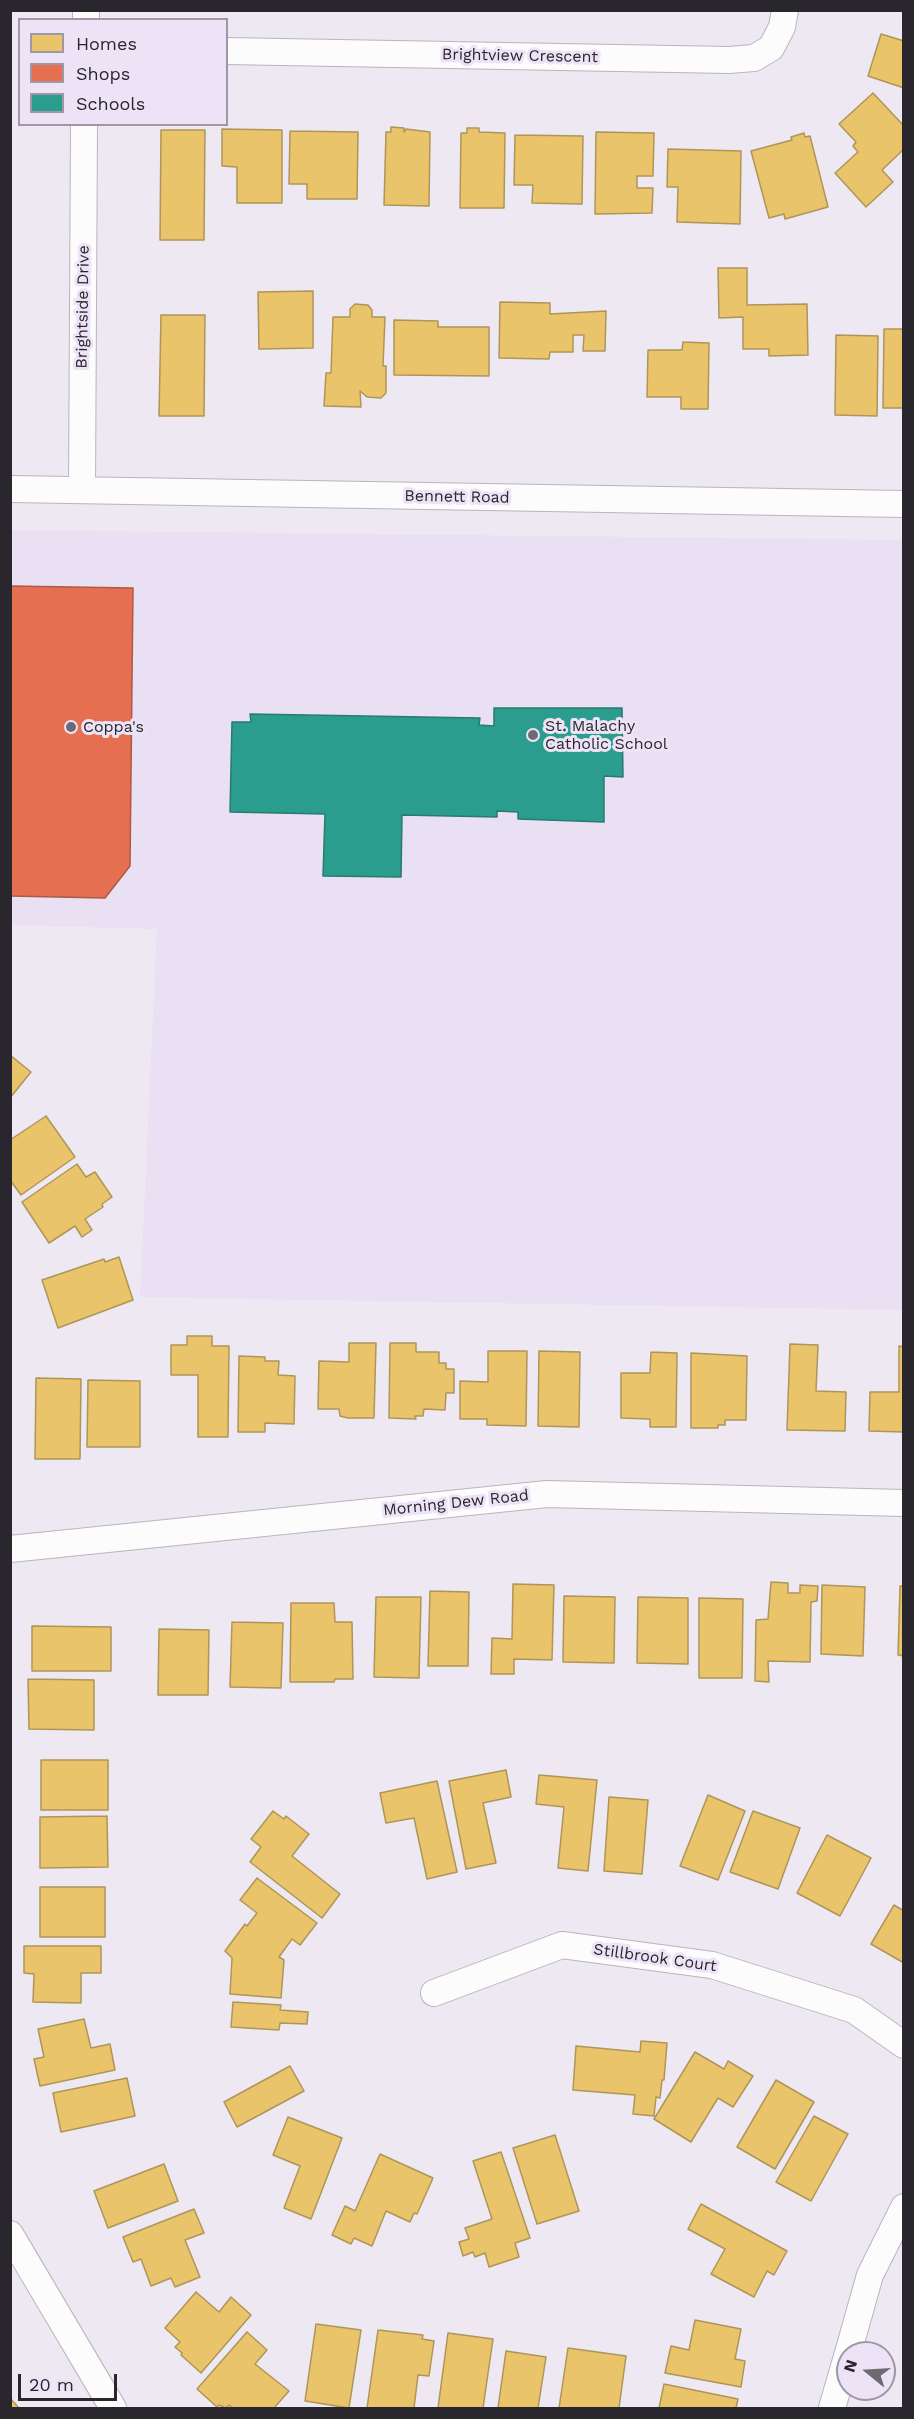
<!DOCTYPE html>
<style>
body{margin:0}
#map{position:relative;width:914px;height:2419px;overflow:hidden;background:#ede8f2;font-family:"Work Sans",sans-serif}
canvas{display:block}
.frame{position:absolute;inset:0;border:12px solid #29262d;pointer-events:none}
.legend{position:absolute;left:18px;top:18px;width:210px;height:108px;box-sizing:border-box;background:#ede3f7;border:2px solid #9f97a6;margin:0;padding:8px 10px;list-style:none;font-size:18px;color:#29262d}
.legend li{display:flex;align-items:center;gap:12px;height:30px}
.legend b{width:30px;border:2px solid #9f97a6}
.north{position:absolute;left:836px;top:2341px;width:60px;height:60px;box-sizing:border-box;background:#ede3f7;border:2px solid #9f97a6;border-radius:50%;rotate:288deg;font-size:16px;font-weight:700;line-height:24px;text-align:center;color:#29262d}
.north::after{content:'';display:block;margin:auto;width:21px;height:27px;background:#6e6a72;clip-path:polygon(50% 0,100% 100%,50% 72%,0 100%)}
.scale{position:absolute;left:18px;top:2374px;width:99px;height:27px;box-sizing:border-box;border:3px solid #29262d;border-top:0;padding-left:8px;font-size:18px;line-height:21px;white-space:nowrap;color:#29262d;-webkit-text-stroke:4px #ede3f7;paint-order:stroke}
</style>
<div id="map">
<canvas width="914" height="2419"></canvas>
<div class="frame"></div>
<ul class="legend">
<li><b style="height:16px;background:#e9c46a"></b>Homes</li>
<li><b style="height:16px;background:#e76f51"></b>Shops</li>
<li><b style="height:16px;background:#2a9d8f"></b>Schools</li>
</ul>
<div class="north">N</div>
<div class="scale">20 m</div>
</div>
<script>
const ctx = document.querySelector('canvas').getContext('2d');
ctx.lineJoin = 'round';
function fillPath(path, color) {
  ctx.fillStyle = color;
  ctx.fill(path, 'evenodd');
}
function shape(rows) {
  const path = new Path2D();
  for (const r of rows) {
    path.moveTo(r[0], r[1]);
    for (let i = 2; i < r.length; i += 2) path.lineTo(r[i], r[i + 1]);
  }
  return path;
}
function stroke(path, color, width, dash) {
  ctx.strokeStyle = color;
  ctx.lineWidth = width;
  ctx.lineCap = dash ? 'butt' : 'round';
  ctx.setLineDash(dash || []);
  ctx.stroke(path);
}
function write(font, color, halo, rows, align = 'center') {
  ctx.font = font + ' "Work Sans",sans-serif';
  ctx.lineWidth = 6;
  ctx.setLineDash([]);
  ctx.textBaseline = 'middle';
  ctx.strokeStyle = halo;
  ctx.fillStyle = color;
  for (const [text, x, y, turn = 0] of rows) {
    ctx.save();
    ctx.translate(x, y);
    ctx.rotate((+turn || 0) * Math.PI / 180);
    ctx.textAlign = isNaN(turn) ? turn : align;
    if (halo) ctx.strokeText(text, 0, 0);
    ctx.fillText(text, 0, 0);
    ctx.restore();
  }
}
const built = shape([
 [11,530,903,540,903,1310,140,1297,157,929,11,925]
]);
const homes = shape([
 [881,34,904,41,904,88,868,76,881,34],
 [873,93,904,126,904,149,882,170,893,182,866,207,835,173,858,152,853,146,856,142,839,124,873,93],
 [391,127,404,128,404,132,406,129,430,132,429,206,384,205,386,132,391,132,391,127],
 [467,128,479,128,479,132,505,133,504,208,460,208,461,133,467,133,467,128],
 [222,129,282,130,282,203,237,203,237,167,222,166,222,129],
 [161,130,205,130,204,240,160,240,161,130],
 [290,131,358,132,357,199,307,199,307,184,289,184,290,131],
 [596,132,654,133,653,176,637,176,637,188,653,188,652,213,595,214,596,132],
 [804,133,805,137,810,136,828,207,785,219,784,214,769,218,751,151,792,140,791,137,804,133],
 [515,135,583,136,582,204,532,203,533,185,514,185,515,135],
 [668,149,741,151,740,224,677,222,678,187,667,187,668,149],
 [718,268,747,268,747,305,807,304,808,355,769,356,769,349,743,349,743,317,719,318,718,268],
 [313,291,313,348,259,349,258,292,313,291],
 [500,302,550,303,550,314,606,311,605,351,583,351,584,335,573,335,573,352,550,352,549,359,499,358,500,302],
 [355,304,368,305,372,310,372,317,385,317,383,366,386,366,386,393,381,398,367,397,360,391,361,407,324,406,326,373,331,373,333,317,350,317,350,309,355,304],
 [161,315,205,315,204,416,159,416,161,315],
 [394,320,438,321,438,327,489,327,489,376,394,375,394,320],
 [884,329,904,329,904,408,883,408,884,329],
 [836,335,878,336,877,416,835,415,836,335],
 [683,342,709,343,708,409,681,409,681,397,647,397,648,350,682,350,683,342],
 [10,1055,31,1072,10,1098,10,1055],
 [46,1116,75,1157,21,1195,10,1180,10,1140,46,1116],
 [77,1164,86,1177,95,1172,112,1197,102,1204,103,1207,85,1219,92,1230,82,1237,75,1226,49,1243,22,1202,77,1164],
 [119,1257,133,1300,58,1328,42,1280,104,1259,105,1262,119,1257],
 [187,1336,212,1336,212,1346,229,1346,228,1437,198,1437,198,1375,171,1375,171,1345,187,1345,187,1336],
 [349,1343,376,1343,374,1418,348,1418,340,1416,339,1409,318,1409,319,1361,349,1362,349,1343],
 [390,1343,416,1343,416,1352,439,1352,439,1363,446,1363,446,1369,454,1369,454,1393,446,1393,445,1410,424,1409,423,1416,415,1416,416,1419,389,1418,390,1343],
 [790,1344,818,1345,816,1391,846,1392,845,1431,787,1430,790,1344],
 [899,1346,904,1347,904,1432,869,1431,870,1392,899,1392,899,1346],
 [488,1351,527,1351,526,1426,487,1425,487,1419,460,1419,460,1381,488,1382,488,1351],
 [539,1351,580,1352,579,1427,538,1426,539,1351],
 [651,1352,677,1353,676,1427,650,1427,650,1419,621,1418,621,1373,650,1373,651,1352],
 [691,1353,747,1356,746,1420,725,1420,725,1425,718,1425,718,1428,691,1428,691,1353],
 [239,1356,265,1357,265,1361,279,1361,278,1375,295,1376,294,1424,265,1423,265,1432,238,1432,239,1356],
 [36,1378,81,1379,80,1459,35,1459,36,1378],
 [88,1380,140,1381,140,1447,87,1447,88,1380],
 [771,1582,788,1583,788,1593,800,1593,800,1585,818,1586,817,1601,811,1602,810,1662,768,1661,769,1682,755,1681,756,1620,768,1619,771,1582],
 [513,1584,554,1585,552,1660,514,1659,514,1674,491,1674,492,1638,512,1639,513,1584],
 [822,1585,865,1587,863,1656,821,1654,822,1585],
 [900,1586,904,1586,904,1656,898,1655,900,1586],
 [430,1591,469,1592,468,1666,428,1666,430,1591],
 [564,1596,615,1597,614,1663,563,1662,564,1596],
 [376,1597,421,1597,419,1678,374,1677,376,1597],
 [638,1597,688,1598,688,1664,637,1663,638,1597],
 [699,1598,743,1599,742,1678,699,1678,699,1598],
 [291,1603,334,1603,335,1622,352,1622,353,1679,335,1679,334,1682,290,1682,291,1603],
 [232,1622,283,1623,281,1688,230,1687,232,1622],
 [32,1626,111,1627,111,1671,32,1671,32,1626],
 [159,1629,209,1630,208,1695,158,1695,159,1629],
 [28,1679,94,1680,94,1730,29,1729,28,1679],
 [41,1760,108,1760,108,1810,41,1810,41,1760],
 [506,1770,511,1797,483,1803,496,1863,466,1869,449,1781,506,1770],
 [539,1775,597,1780,588,1871,558,1868,564,1807,536,1804,539,1775],
 [437,1781,457,1872,427,1879,414,1818,386,1823,380,1793,437,1781],
 [708,1795,745,1811,718,1880,680,1866,708,1795],
 [609,1797,648,1800,642,1874,604,1871,609,1797],
 [273,1811,284,1819,286,1816,309,1834,292,1856,340,1894,322,1918,250,1862,261,1847,251,1839,273,1811],
 [753,1811,800,1828,778,1889,730,1872,753,1811],
 [107,1816,108,1867,40,1868,40,1817,107,1816],
 [827,1835,871,1858,840,1916,797,1893,827,1835],
 [257,1878,317,1923,300,1945,292,1939,279,1957,284,1960,281,1998,230,1994,232,1958,225,1951,245,1924,247,1926,257,1913,240,1900,257,1878],
 [40,1887,105,1887,105,1937,40,1937,40,1887],
 [894,1905,904,1911,904,1963,871,1944,894,1905],
 [24,1946,101,1946,101,1973,81,1973,81,2003,33,2002,34,1974,24,1973,24,1946],
 [233,2002,281,2005,280,2010,308,2012,307,2024,280,2023,279,2030,231,2027,233,2002],
 [84,2019,91,2048,110,2044,115,2070,40,2086,34,2059,44,2057,38,2029,84,2019],
 [641,2041,667,2043,664,2080,662,2080,660,2098,656,2097,654,2116,633,2114,635,2095,573,2090,576,2046,640,2052,641,2041],
 [695,2052,724,2069,728,2061,753,2076,733,2107,718,2098,691,2142,654,2119,695,2052],
 [290,2066,304,2091,237,2127,224,2102,290,2066],
 [127,2078,135,2116,61,2132,53,2093,127,2078],
 [776,2080,814,2102,775,2169,737,2147,776,2080],
 [814,2116,848,2134,811,2201,776,2182,814,2116],
 [288,2117,342,2138,311,2219,284,2208,300,2166,273,2155,288,2117],
 [555,2135,579,2211,537,2224,513,2148,555,2135],
 [501,2152,530,2238,515,2243,519,2257,489,2267,485,2253,475,2257,473,2252,463,2256,459,2242,469,2239,465,2228,492,2219,473,2161,501,2152],
 [380,2154,433,2178,417,2214,414,2213,410,2222,386,2211,372,2246,354,2238,351,2244,332,2235,345,2206,355,2211,380,2154],
 [164,2164,178,2201,108,2228,94,2191,164,2164],
 [701,2204,787,2251,774,2275,767,2271,754,2297,711,2274,725,2249,688,2229,701,2204],
 [194,2209,204,2233,185,2240,200,2277,175,2287,171,2278,151,2286,141,2259,133,2262,123,2237,194,2209],
 [196,2292,219,2312,231,2297,251,2315,201,2373,181,2355,182,2353,175,2347,180,2342,165,2328,196,2292],
 [695,2320,741,2329,735,2359,745,2361,741,2387,665,2373,671,2346,689,2350,695,2320],
 [316,2324,361,2330,349,2408,305,2401,316,2324],
 [378,2330,423,2335,422,2339,434,2341,429,2376,418,2375,414,2408,367,2408,378,2330],
 [247,2332,267,2350,255,2364,289,2391,274,2408,233,2408,229,2405,226,2408,219,2405,217,2407,197,2389,247,2332],
 [448,2333,493,2339,483,2408,438,2408,448,2333],
 [568,2348,626,2356,619,2408,559,2408,568,2348],
 [506,2351,546,2357,538,2408,498,2408,506,2351],
 [664,2384,738,2399,736,2408,659,2408,664,2384],
 [10,2398,19,2408,10,2408,10,2398]
]);
const shops = shape([
 [10,586,133,588,130,866,105,898,10,896,10,586]
]);
const schools = shape([
 [494,708,622,708,623,777,604,776,604,822,518,819,518,812,497,811,497,817,402,815,401,877,323,876,325,814,230,812,232,722,251,722,250,714,480,718,479,725,494,726,494,708]
]);
const street = shape([
 [86,20,86,10],
 [226,51,729,60,754,58,771,48,782,27,785,10],
 [10,489,904,504],
 [82,490,84,124],
 [10,1549,547,1494,904,1503],
 [434,1993,562,1945,712,1965,854,2010,904,2045],
 [10,2234,113,2408],
 [848,2353,870,2275,904,2207],
 [832,2408,848,2353]
]);
const markers = [
 [71,727,6,"#6e6a72"],
 [533,735,6,"#6e6a72"]
];
const streetNames = [
 ["Brightview Crescent",520,56,1],
 ["Brightside Drive",83,307,-89],
 ["Bennett Road",457,497,1],
 ["Morning Dew Road",456,1503,-6],
 ["Stillbrook Court",655,1958,8]
];
const poiNames = [
 ["St. Malachy",545,726],
 ["Catholic School",545,744],
 ["Coppa's",83,727]
];
fillPath(built, '#e9e0f3');
fillPath(homes, '#e9c46a');
stroke(homes, '#af9558', 1.5);
fillPath(shops, '#e76f51');
stroke(shops, '#ae5946', 1.5);
fillPath(schools, '#2a9d8f');
stroke(schools, '#2a7972', 1.5);
stroke(street, '#b8b5bc', 28);
stroke(street, '#fcfcfd', 26);
for (const [x, y, r, color] of markers) {
  const dot = new Path2D();
  dot.arc(x, y, r, 0, 2 * Math.PI);
  ctx.fillStyle = color;
  ctx.fill(dot);
  stroke(dot, '#ede3f7', 2);
}
write('16px', '#29262d', '#ede3f7', streetNames);
write('16px', '#29262d', '#ede3f7', poiNames, 'left');
</script>
